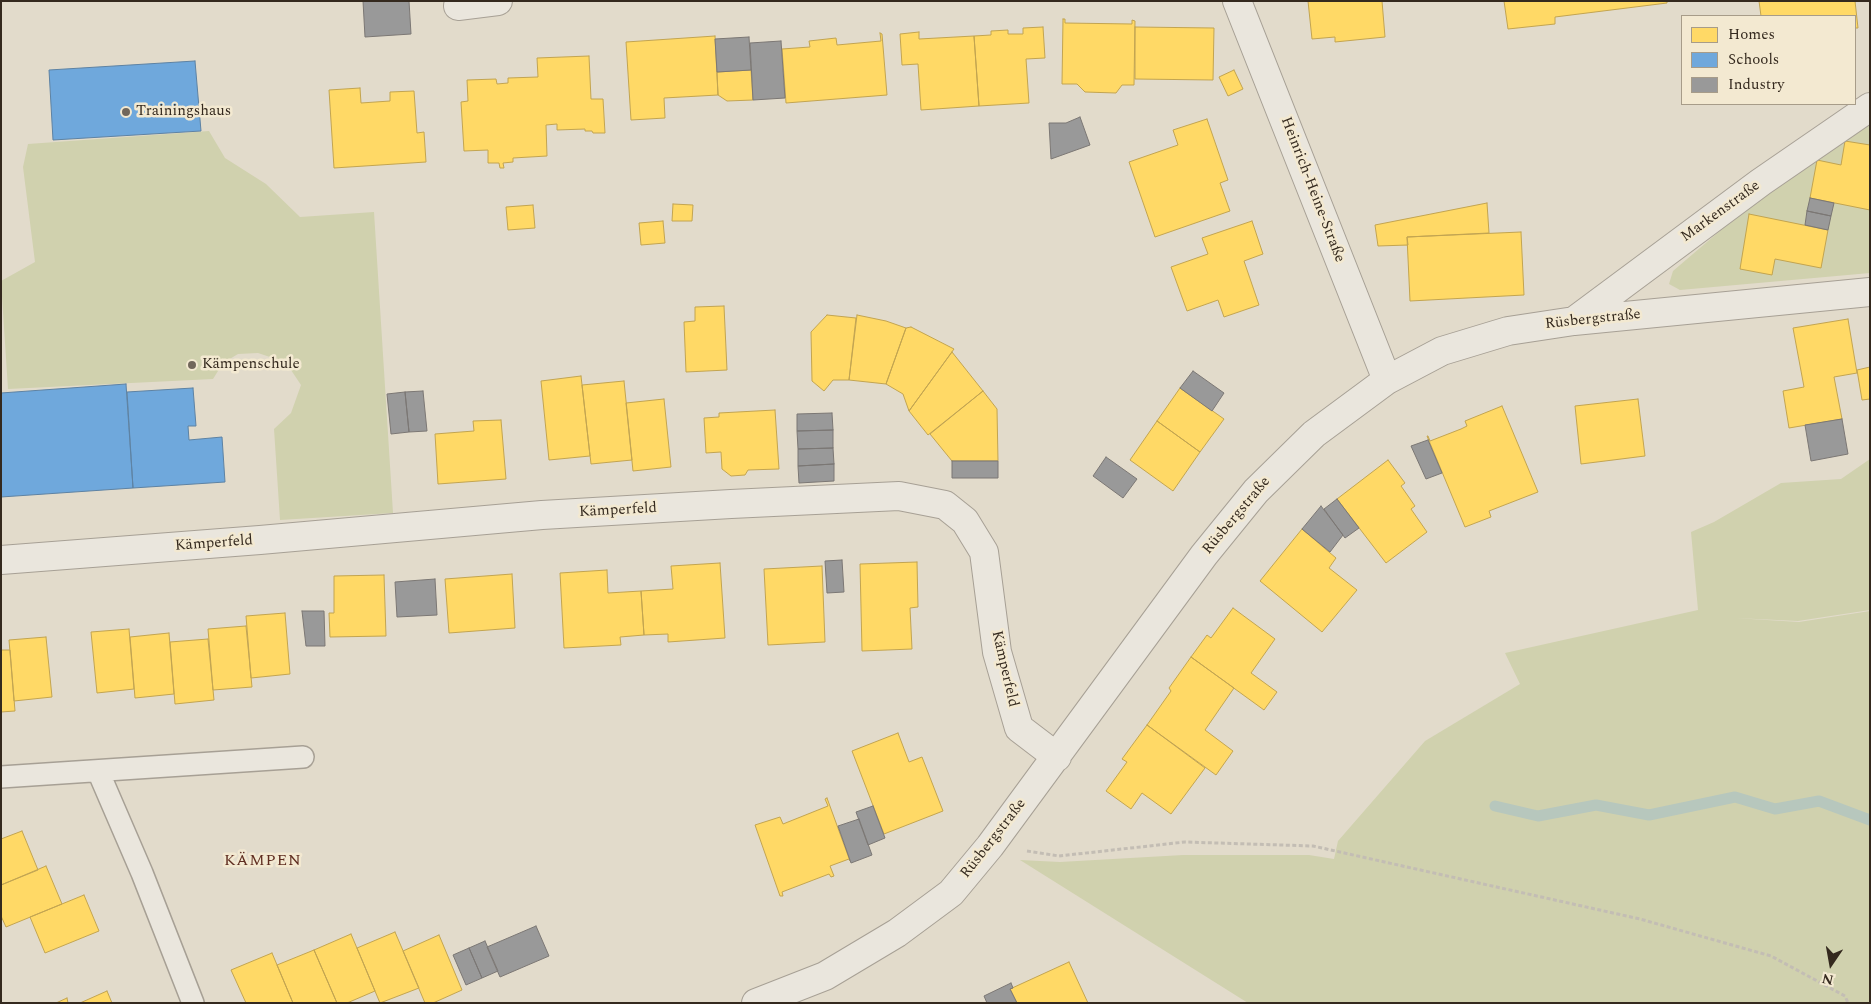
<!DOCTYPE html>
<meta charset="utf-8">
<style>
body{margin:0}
#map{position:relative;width:1871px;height:1004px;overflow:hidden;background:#e2dbcb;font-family:Spectral,serif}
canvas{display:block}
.frame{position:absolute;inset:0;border:2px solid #34291e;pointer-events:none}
.legend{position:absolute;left:1681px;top:15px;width:175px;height:90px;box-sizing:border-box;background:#f3e9d1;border:1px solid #a79c89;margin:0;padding:6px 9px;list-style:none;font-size:15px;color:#34291e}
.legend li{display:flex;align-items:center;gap:10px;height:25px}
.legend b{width:25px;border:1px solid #a79c89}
.north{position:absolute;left:1806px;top:939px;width:50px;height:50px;-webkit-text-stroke:4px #f3e9d1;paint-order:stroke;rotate:192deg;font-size:14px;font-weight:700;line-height:20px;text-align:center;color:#34291e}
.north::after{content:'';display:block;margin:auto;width:18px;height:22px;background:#34291e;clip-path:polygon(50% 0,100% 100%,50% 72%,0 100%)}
</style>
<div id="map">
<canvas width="1871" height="1004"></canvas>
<div class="frame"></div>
<ul class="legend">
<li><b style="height:14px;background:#ffd966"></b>Homes</li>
<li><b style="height:14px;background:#6fa8dc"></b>Schools</li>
<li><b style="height:14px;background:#999"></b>Industry</li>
</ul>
<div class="north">N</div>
</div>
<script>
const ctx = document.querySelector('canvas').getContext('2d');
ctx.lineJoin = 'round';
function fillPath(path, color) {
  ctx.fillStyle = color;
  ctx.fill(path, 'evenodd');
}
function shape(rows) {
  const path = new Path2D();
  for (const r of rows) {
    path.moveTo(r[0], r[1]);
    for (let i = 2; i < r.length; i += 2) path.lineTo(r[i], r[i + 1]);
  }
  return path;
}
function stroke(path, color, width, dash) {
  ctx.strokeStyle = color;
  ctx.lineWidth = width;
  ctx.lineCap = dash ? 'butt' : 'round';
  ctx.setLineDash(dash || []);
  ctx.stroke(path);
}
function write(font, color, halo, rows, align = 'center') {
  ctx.font = font + ' Spectral,serif';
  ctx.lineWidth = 5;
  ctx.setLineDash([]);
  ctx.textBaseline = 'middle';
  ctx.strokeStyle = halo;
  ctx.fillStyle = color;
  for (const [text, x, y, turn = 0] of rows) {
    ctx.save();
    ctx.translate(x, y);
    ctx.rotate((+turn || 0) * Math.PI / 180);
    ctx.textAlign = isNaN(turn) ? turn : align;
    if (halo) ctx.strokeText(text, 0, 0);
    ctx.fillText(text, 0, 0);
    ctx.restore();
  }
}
const green = shape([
 [1870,119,1870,273,1680,290,1669,284,1673,271,1783,177],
 [209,131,225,158,266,184,300,217,374,212,393,513,280,520,274,429,291,413,301,385,291,370,276,359,258,353,238,354,223,363,213,379,8,389,1,281,35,262,23,167,28,144],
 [1870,459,1870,610,1798,621,1735,618,1799,622,1870,611,1870,1003,1248,1003,1020,860,1060,862,1183,855,1309,855,1334,859,1338,841,1425,741,1520,684,1505,653,1698,610,1691,532,1714,522,1781,483,1841,479]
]);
const homes = shape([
 [1308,1,1382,1,1385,37,1335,42,1335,37,1312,39,1308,1],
 [1504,1,1667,1,1667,3,1555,17,1555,24,1508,29,1504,1],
 [1759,1,1855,1,1858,28,1855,28,1855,16,1761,16,1759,1],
 [1063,19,1065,19,1065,23,1132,24,1132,20,1135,21,1134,85,1122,85,1116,93,1085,92,1077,84,1062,84,1063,19],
 [1043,27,1045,58,1026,59,1029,103,979,106,974,36,991,35,991,31,1008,30,1008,34,1023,34,1023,28,1043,27],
 [1135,27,1214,28,1213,80,1135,79,1135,27],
 [919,32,919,39,974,36,979,106,921,110,918,64,902,65,900,34,919,32],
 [880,33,882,34,887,95,786,103,782,49,810,47,809,41,836,38,837,45,881,41,880,33],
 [715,36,718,95,664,98,665,118,631,120,626,42,715,36],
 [589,56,591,99,603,99,605,133,593,133,592,131,585,131,585,129,557,130,557,124,546,125,547,156,513,158,513,162,503,163,504,168,500,168,499,163,488,163,488,150,464,151,461,102,468,101,467,80,496,79,497,84,508,83,508,78,538,77,537,58,589,56],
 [751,70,753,100,727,101,718,95,717,72,751,70],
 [1234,70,1243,89,1228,96,1219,77,1234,70],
 [360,88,361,103,390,101,390,92,414,91,417,133,424,132,426,162,334,168,329,90,360,88],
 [1207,119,1228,180,1220,183,1230,211,1155,237,1129,162,1178,145,1173,130,1207,119],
 [1845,141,1870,145,1870,210,1810,198,1817,160,1841,165,1845,141],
 [1487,203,1489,233,1407,237,1408,245,1378,246,1375,225,1487,203],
 [673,204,693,205,692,221,672,221,673,204],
 [533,205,535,228,508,230,506,207,533,205],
 [1749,214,1828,230,1821,268,1775,259,1772,275,1740,269,1749,214],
 [663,221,665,243,641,245,639,223,663,221],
 [1252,221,1263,254,1244,261,1259,305,1224,317,1218,300,1187,311,1171,267,1208,254,1202,238,1252,221],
 [1521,232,1524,295,1410,301,1407,237,1521,232],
 [724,306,727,370,686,372,684,322,695,321,695,307,724,306],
 [827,315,856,318,849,380,833,380,824,391,812,381,811,332,827,315],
 [857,315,886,321,906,328,886,384,849,380,857,315],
 [1848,319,1857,373,1834,377,1842,419,1789,428,1783,391,1804,387,1793,328,1848,319],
 [911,327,954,349,909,411,903,394,886,384,906,328,911,327],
 [952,352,983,391,928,435,909,411,952,352],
 [1870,367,1870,399,1862,400,1857,370,1870,367],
 [581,376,590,456,549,460,541,381,581,376],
 [624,381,632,460,591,464,582,385,624,381],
 [1180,388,1224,419,1200,452,1157,421,1180,388],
 [983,391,997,409,998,461,952,461,930,434,983,391],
 [664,399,671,467,633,471,626,403,664,399],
 [1638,399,1645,456,1581,464,1575,406,1638,399],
 [1502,406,1538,492,1489,511,1491,517,1465,527,1427,436,1428,436,1430,441,1461,429,1467,426,1465,421,1502,406],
 [775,410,779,469,748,470,745,475,731,476,722,469,721,452,706,453,704,418,719,417,719,413,775,410],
 [501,420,506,479,438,484,435,434,474,431,473,421,501,420],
 [1157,421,1200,452,1173,491,1130,460,1157,421],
 [1388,460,1405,483,1401,486,1415,506,1411,509,1427,532,1386,563,1337,499,1388,460],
 [1302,529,1336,558,1329,568,1357,590,1322,632,1260,581,1302,529],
 [917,562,918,607,910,608,912,649,862,651,860,564,917,562],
 [720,563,725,638,668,642,668,634,644,635,641,591,673,589,671,566,720,563],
 [822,566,825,642,768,645,764,569,822,566],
 [607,570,608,593,641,591,644,635,620,637,621,645,564,648,560,573,607,570],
 [512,574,515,628,449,633,445,579,512,574],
 [384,575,386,636,330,637,329,613,334,613,334,576,384,575],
 [1233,608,1275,639,1251,673,1277,692,1264,710,1191,657,1207,635,1211,638,1233,608],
 [285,613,290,674,251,678,246,616,285,613],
 [246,626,252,687,213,690,208,629,246,626],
 [129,629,134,689,97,693,91,632,129,629],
 [169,633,174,694,135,698,130,637,169,633],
 [46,637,52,697,14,701,9,640,46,637],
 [208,639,214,700,175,704,170,642,208,639],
 [1,650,10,650,15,711,1,712,1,650],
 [1191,657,1234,688,1205,730,1233,751,1216,775,1147,725,1171,691,1169,688,1191,657],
 [1147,725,1205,768,1171,814,1142,793,1131,809,1106,791,1127,762,1122,759,1147,725],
 [898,733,909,762,922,757,943,811,884,834,852,751,898,733],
 [827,798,850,861,849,859,830,866,834,876,831,877,829,874,782,892,783,896,780,896,755,825,780,817,783,824,828,806,825,799,827,798],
 [22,831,38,870,1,885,1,839,22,831],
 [46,866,62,904,6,927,1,916,1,885,46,866],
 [84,895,99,931,45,953,30,917,84,895],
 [395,932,419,988,380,1003,357,948,395,932],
 [351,934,375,991,347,1003,337,1003,314,950,351,934],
 [439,935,462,990,433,1003,425,1003,403,951,439,935],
 [314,950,337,1003,293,1003,277,965,314,950],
 [272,953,293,1003,246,1003,231,970,272,953],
 [1069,962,1088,1003,1017,1003,1010,989,1069,962],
 [107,991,112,1003,80,1003,107,991],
 [67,998,68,1003,56,1003,67,998]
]);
const schools = shape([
 [195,61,201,131,53,140,49,70,195,61],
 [126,384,133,488,1,497,1,393,126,384],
 [193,388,196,426,188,426,189,440,222,437,225,482,133,488,127,392,193,388]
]);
const industry = shape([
 [363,1,409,1,411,34,365,37,363,1],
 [749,37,751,70,717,72,715,39,749,37],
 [781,41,785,98,753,100,750,43,781,41],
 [1080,117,1090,145,1051,159,1049,123,1066,123,1080,117],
 [1810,198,1834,203,1831,216,1807,211,1810,198],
 [1807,211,1831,216,1828,230,1805,225,1807,211],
 [1193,371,1224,393,1212,411,1180,388,1193,371],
 [423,391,427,431,409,432,405,392,423,391],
 [405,392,409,432,391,434,387,394,405,392],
 [832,413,833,430,797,431,797,414,832,413],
 [1842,419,1848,454,1811,461,1805,425,1842,419],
 [833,430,833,448,798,449,797,431,833,430],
 [1428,440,1442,473,1426,479,1411,446,1428,440],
 [833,448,834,464,798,466,798,449,833,448],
 [1106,457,1137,479,1123,498,1093,476,1106,457],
 [952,461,998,461,998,478,952,478,952,461],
 [834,464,834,481,799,483,798,466,834,464],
 [1337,499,1359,528,1345,538,1324,509,1337,499],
 [1321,506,1343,535,1330,552,1302,529,1321,506],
 [842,560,844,592,827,593,825,561,842,560],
 [435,579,437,615,397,617,395,582,435,579],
 [302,611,324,611,325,646,306,646,302,611],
 [873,806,885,838,868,845,856,812,873,806],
 [859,819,872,855,851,863,838,826,859,819],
 [536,926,549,956,500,977,487,947,536,926],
 [485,941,498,971,482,978,469,948,485,941],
 [469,948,482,978,466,985,453,955,469,948],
 [1011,983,1013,988,1010,989,1017,1003,987,1003,984,996,1011,983]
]);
const stream = shape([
 [1495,806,1538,816,1596,805,1649,815,1735,797,1775,809,1819,801,1870,820]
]);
const path = shape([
 [1027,851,1059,856,1185,842,1313,846,1640,919,1771,956,1845,996,1848,1003]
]);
const service = shape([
 [98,771,142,873,193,1003],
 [1,777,303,757]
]);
const minor = shape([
 [1237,1,1387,380],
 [458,6,498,1],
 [1574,321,1761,182,1870,107],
 [1,560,260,540,542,515,731,504,899,496,945,505,965,521,984,552,997,652,1019,728,1057,757],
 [756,1003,825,976,897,933,951,893,990,846,1204,555,1256,491,1314,434,1387,380,1442,351,1508,331,1574,321,1870,292]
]);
const markers = [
 [126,112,5,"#71675b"],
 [192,365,5,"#71675b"]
];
const poiNames = [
 ["Trainingshaus",136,112],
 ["Kämpenschule",202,365]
];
const streetNames = [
 ["Heinrich-Heine-Straße",1312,190,69],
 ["Markenstraße",1721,212,-36],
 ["Rüsbergstraße",1593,320,-6],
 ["Kämperfeld",618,511,-3],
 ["Rüsbergstraße",1237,516,-50],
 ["Kämperfeld",214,544,-4],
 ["Kämperfeld",1004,669,77],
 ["Rüsbergstraße",994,839,-52]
];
const neighbourhoodNames = [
 ["KÄMPEN",263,862]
];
fillPath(green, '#d0d1ae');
fillPath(homes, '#ffd966');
stroke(homes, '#c2a450', 1);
fillPath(schools, '#6fa8dc');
stroke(schools, '#5d82a3', 1);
fillPath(industry, '#999');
stroke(industry, '#7b7774', 1);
stroke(stream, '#b7c7bd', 11);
stroke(service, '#a7a095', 24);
stroke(minor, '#a7a095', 30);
stroke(path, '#c3bdb4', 3, [4, 2.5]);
stroke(service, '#eae6dd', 21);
stroke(minor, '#eae6dd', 28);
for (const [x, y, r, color] of markers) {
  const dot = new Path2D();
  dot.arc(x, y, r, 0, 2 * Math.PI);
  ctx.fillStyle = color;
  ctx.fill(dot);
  stroke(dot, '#f3e9d1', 2);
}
write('15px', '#34291e', '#f3e9d1', poiNames, 'left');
write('15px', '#34291e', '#f3e9d1', streetNames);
ctx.letterSpacing = '1px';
write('16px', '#5f2d20', '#f3e9d1', neighbourhoodNames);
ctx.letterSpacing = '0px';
</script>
